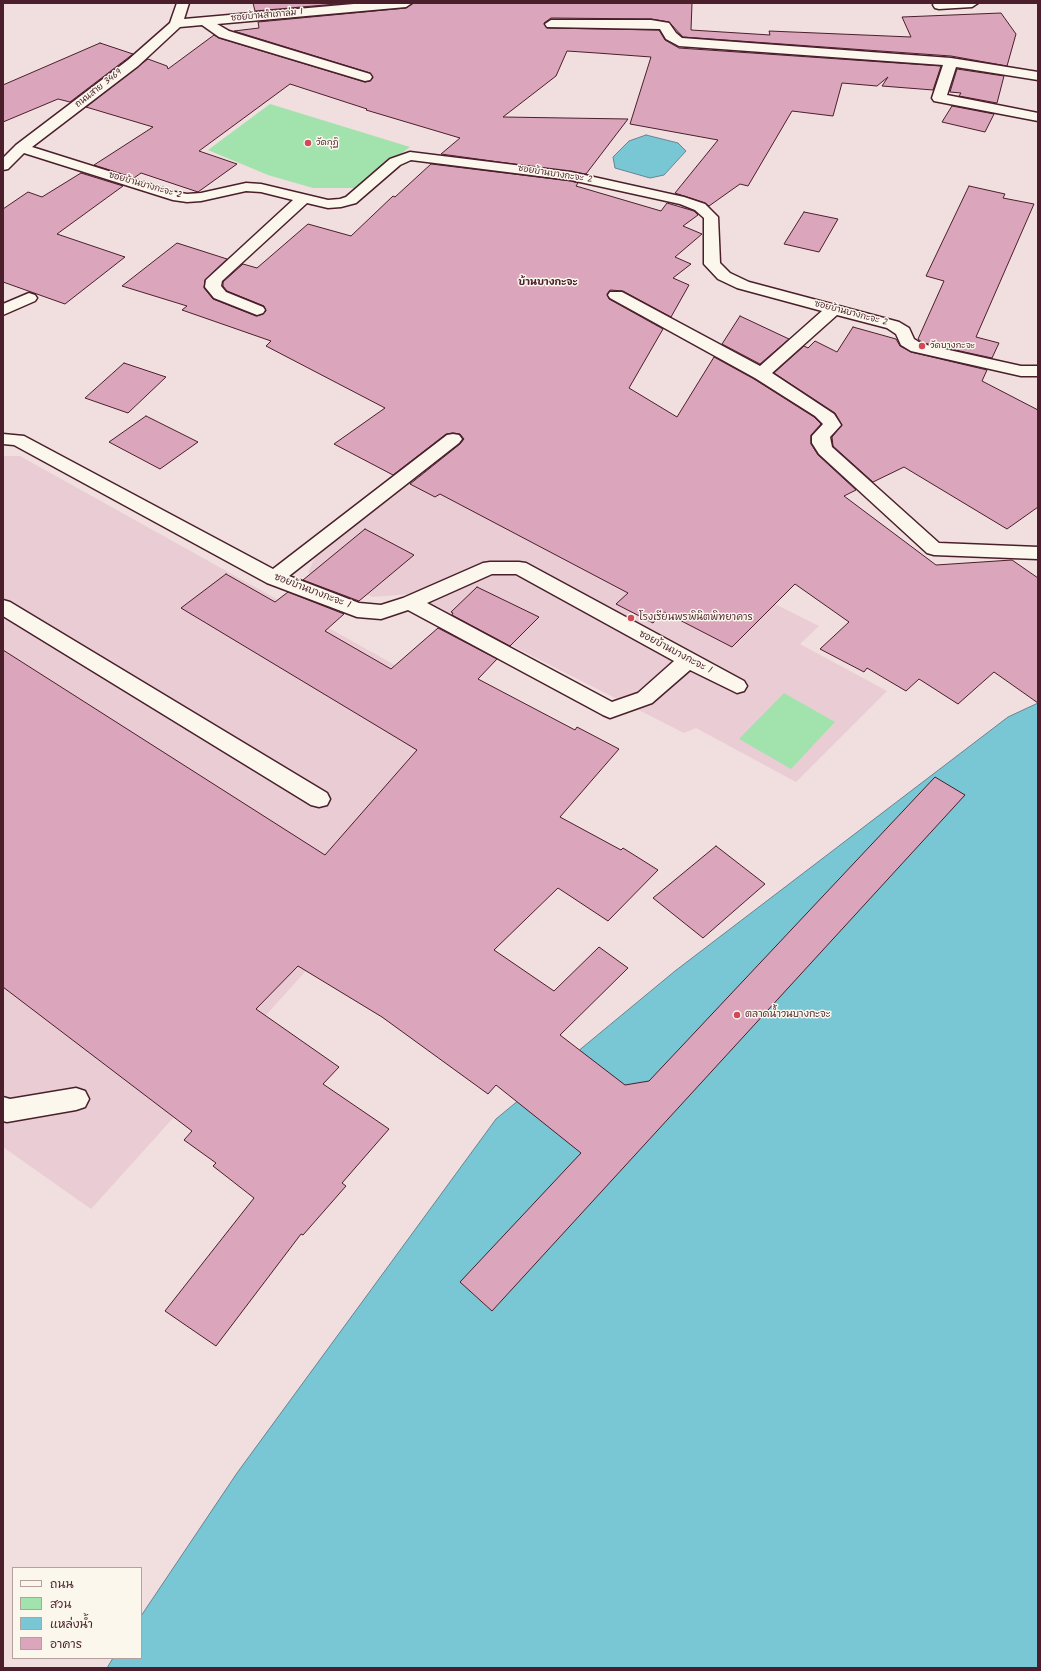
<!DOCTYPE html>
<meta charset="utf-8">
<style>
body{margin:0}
#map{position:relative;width:1041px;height:1671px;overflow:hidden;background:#f1dede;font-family:Kalam,"Playpen Sans Thai",sans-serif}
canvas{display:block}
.frame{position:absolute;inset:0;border:4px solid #4a1f2b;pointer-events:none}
.legend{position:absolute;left:12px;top:1567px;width:130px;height:92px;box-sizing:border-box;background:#fbf7ec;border:1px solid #b4a19f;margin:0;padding:5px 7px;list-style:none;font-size:12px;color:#4a1f2b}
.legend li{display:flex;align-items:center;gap:8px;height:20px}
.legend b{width:20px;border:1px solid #b4a19f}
</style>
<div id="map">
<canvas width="1041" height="1671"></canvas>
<div class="frame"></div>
<ul class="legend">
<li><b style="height:5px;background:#fbf7ec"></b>ถนน</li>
<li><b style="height:11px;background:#a2e3ad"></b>สวน</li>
<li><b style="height:11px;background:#79c7d5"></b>แหล่งน้ำ</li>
<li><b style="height:11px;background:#dba5bc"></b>อาคาร</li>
</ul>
</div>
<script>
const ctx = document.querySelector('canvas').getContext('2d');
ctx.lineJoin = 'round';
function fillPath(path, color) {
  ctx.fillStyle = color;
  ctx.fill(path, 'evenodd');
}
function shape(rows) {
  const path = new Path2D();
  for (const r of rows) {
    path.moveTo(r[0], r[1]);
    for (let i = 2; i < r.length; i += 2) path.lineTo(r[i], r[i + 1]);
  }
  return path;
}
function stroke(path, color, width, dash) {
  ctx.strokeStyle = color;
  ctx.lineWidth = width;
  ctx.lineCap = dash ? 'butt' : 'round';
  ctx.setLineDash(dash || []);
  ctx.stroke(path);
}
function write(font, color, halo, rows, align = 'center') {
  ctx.font = font + ' Kalam,"Playpen Sans Thai",sans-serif';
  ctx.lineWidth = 3;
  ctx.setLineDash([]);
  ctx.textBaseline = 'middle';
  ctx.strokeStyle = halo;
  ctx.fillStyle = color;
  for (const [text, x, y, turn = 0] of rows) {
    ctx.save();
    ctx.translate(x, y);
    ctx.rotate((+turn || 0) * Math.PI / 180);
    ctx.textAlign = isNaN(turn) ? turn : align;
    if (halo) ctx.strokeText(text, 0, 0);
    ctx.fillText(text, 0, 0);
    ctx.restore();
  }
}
const built = shape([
 [459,446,819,626,800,644,887,691,796,782,696,728,684,733,410,594,373,597,308,573,315,557],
 [3,456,20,456,386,660,499,726,378,891,91,1209,3,1147]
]);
const green = shape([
 [270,104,410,147,355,188,313,188,268,175,208,150],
 [784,693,835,722,791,769,739,739]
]);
const water = shape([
 [646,135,678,143,686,151,664,175,650,178,615,168,613,157,629,141,646,135],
 [1038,703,1038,1668,107,1668,113,1658,141,1658,141,1616,237,1473,496,1119,675,971,1008,717,1038,703]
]);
const building = shape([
 [253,3,348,3,255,11,253,3],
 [413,3,692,3,691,30,770,35,769,31,911,37,902,17,1001,13,1016,34,1007,66,951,56,683,37,669,22,651,19,551,18,544,23,547,28,659,30,665,40,679,48,941,66,933,90,882,86,888,77,877,86,842,83,833,116,792,111,748,186,740,184,709,206,705,203,675,193,718,140,630,124,651,57,597,53,567,51,556,76,503,117,628,119,586,174,441,154,460,138,366,110,367,109,290,84,199,151,237,164,198,192,141,173,134,178,94,165,153,127,86,107,148,59,167,66,168,69,214,35,219,38,365,82,370,81,373,78,370,73,234,31,259,28,258,22,406,8,413,3],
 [100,43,133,54,70,102,58,99,3,122,3,85,100,43],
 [957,69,1004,76,997,103,959,96,961,93,950,92,957,69],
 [952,106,994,114,985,132,942,122,952,106],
 [431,164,571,181,578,183,576,186,661,211,667,203,694,211,698,215,683,226,702,234,675,257,691,264,673,278,689,285,671,317,623,291,610,290,607,294,609,299,663,329,629,388,677,417,714,357,754,379,814,417,821,424,811,435,811,444,818,455,856,490,844,496,936,565,1012,560,1038,578,1038,703,994,672,958,704,919,679,906,691,867,668,864,672,820,649,849,622,795,584,732,647,664,612,653,623,616,604,628,593,440,494,435,497,410,484,460,444,464,439,460,434,453,433,446,434,393,475,334,444,385,408,266,346,271,341,182,310,187,306,122,286,177,243,227,259,205,280,204,288,213,299,256,316,263,314,266,311,264,306,227,291,223,286,223,282,243,264,257,268,308,224,351,236,393,196,395,197,431,164],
 [81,173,123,186,57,234,125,257,65,304,3,282,3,209,28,192,42,197,81,173],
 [969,186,1005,194,1003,198,1034,204,976,337,999,343,992,358,923,343,918,339,944,281,926,276,969,186],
 [804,212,838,219,819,252,784,244,804,212],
 [740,316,789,339,760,364,722,344,740,316],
 [853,327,896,339,900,346,911,352,987,370,982,381,1038,410,1038,507,1007,529,904,467,873,482,833,446,832,437,842,425,835,413,774,373,804,346,808,348,815,341,837,352,853,327],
 [124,363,166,377,128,413,85,398,124,363],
 [146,416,198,442,160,469,109,442,146,416],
 [365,529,414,555,359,601,303,580,365,529],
 [226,574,275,602,288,592,344,614,325,631,391,669,438,628,497,659,478,679,575,730,577,727,619,749,560,817,621,850,623,848,658,870,608,921,558,888,494,950,554,991,599,947,628,968,560,1035,625,1085,649,1081,935,777,965,795,492,1311,460,1282,581,1153,496,1085,488,1094,382,1017,298,966,256,1009,339,1067,323,1084,389,1129,342,1183,346,1186,303,1235,301,1234,216,1346,165,1311,254,1198,213,1166,216,1163,184,1140,192,1131,3,987,3,650,325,855,417,750,181,608,226,574],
 [477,587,539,617,510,646,452,615,453,613,451,612,477,587],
 [716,846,765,884,703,938,653,898,716,846]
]);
const minor = shape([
 [177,3,189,3,184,19,365,3,412,3,406,7,217,24,229,31,370,74,372,77,370,80,365,81,219,37,202,25,180,27,138,66,32,147,175,192,187,194,201,193,246,183,261,184,328,200,340,199,346,197,390,159,410,152,571,172,684,197,705,204,718,217,720,263,730,273,749,282,899,322,909,328,914,339,922,344,1021,366,1038,366,1038,376,1021,376,911,351,901,345,896,334,887,328,837,315,772,373,834,414,841,425,830,437,832,447,939,543,1038,547,1038,559,934,555,927,553,819,454,812,443,812,436,823,424,815,416,755,378,610,298,608,295,610,292,622,292,760,366,822,311,737,288,718,279,704,264,704,218,695,210,680,204,571,180,411,160,400,165,356,203,341,207,328,208,307,203,222,281,221,286,226,292,263,307,265,310,263,313,257,315,214,298,205,287,206,280,293,200,261,192,246,191,201,201,187,202,173,200,24,153,8,169,3,170,3,158,16,145,128,60,170,23,177,3],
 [934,3,978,3,972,7,939,9,935,8,933,5,934,3],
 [551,20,651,20,669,23,676,33,682,38,951,58,1038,72,1038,80,956,67,947,95,1038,113,1038,121,934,101,932,98,943,65,679,46,666,39,660,29,547,27,545,24,551,20],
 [29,293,35,295,37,298,35,301,3,315,3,304,29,293],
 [3,434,24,436,273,569,447,435,453,434,459,435,462,439,459,443,289,576,359,603,381,605,403,598,483,563,490,562,519,562,526,563,744,681,747,686,744,691,737,693,690,670,652,703,610,718,603,715,408,610,381,619,357,617,267,583,14,445,3,444,3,434],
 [492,574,516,574,674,661,638,693,612,702,427,603,492,574],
 [3,600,10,602,327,793,330,799,327,805,319,807,311,805,3,616,3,600],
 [76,1088,85,1091,89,1099,85,1107,76,1110,7,1122,3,1121,3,1097,10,1099,76,1088]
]);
const markers = [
 [308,143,4,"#d1495b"],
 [922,346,4,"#d1495b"],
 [631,618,4,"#d1495b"],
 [737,1015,4,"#d1495b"]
];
const farStreetnames = [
 ["ซอยบ้านสำเภาล่ม 1",267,16,-5],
 ["ถนนสาย 3469",99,89,-38],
 ["ซอยบ้านบางกะจะ 2",555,175,9],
 ["ซอยบ้านบางกะจะ 2",145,186,16],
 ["ซอยบ้านบางกะจะ 2",851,314,15]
];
const farPoinames = [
 ["วัดกุฏิ",316,143],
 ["วัดบางกะจะ",930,346]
];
const farQuarternames = [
 ["บ้านบางกะจะ",548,283]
];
const streetNames = [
 ["ซอยบ้านบางกะจะ 1",312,592,21],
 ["ซอยบ้านบางกะจะ 1",675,653,28]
];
const poiNames = [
 ["โรงเรียนพรพินิตพิทยาคาร",639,618],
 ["ตลาดน้ำวนบางกะจะ",745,1015]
];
fillPath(built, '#eacdd4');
fillPath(green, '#a2e3ad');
fillPath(water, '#79c7d5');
stroke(water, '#668491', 1);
fillPath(building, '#dba5bc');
stroke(building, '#4a1f2b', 1);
stroke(minor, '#4a1f2b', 3);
fillPath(minor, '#fbf7ec');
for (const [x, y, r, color] of markers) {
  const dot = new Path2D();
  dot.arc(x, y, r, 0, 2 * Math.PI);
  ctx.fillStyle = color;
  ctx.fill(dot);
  stroke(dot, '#fbf7ec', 1.5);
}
write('9px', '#4a1f2b', '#fbf7ec', farStreetnames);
write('9px', '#4a1f2b', '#fbf7ec', farPoinames, 'left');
write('bold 10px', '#4a1f2b', '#fbf7ec', farQuarternames);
write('10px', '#4a1f2b', '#fbf7ec', streetNames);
write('10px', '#4a1f2b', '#fbf7ec', poiNames, 'left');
</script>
